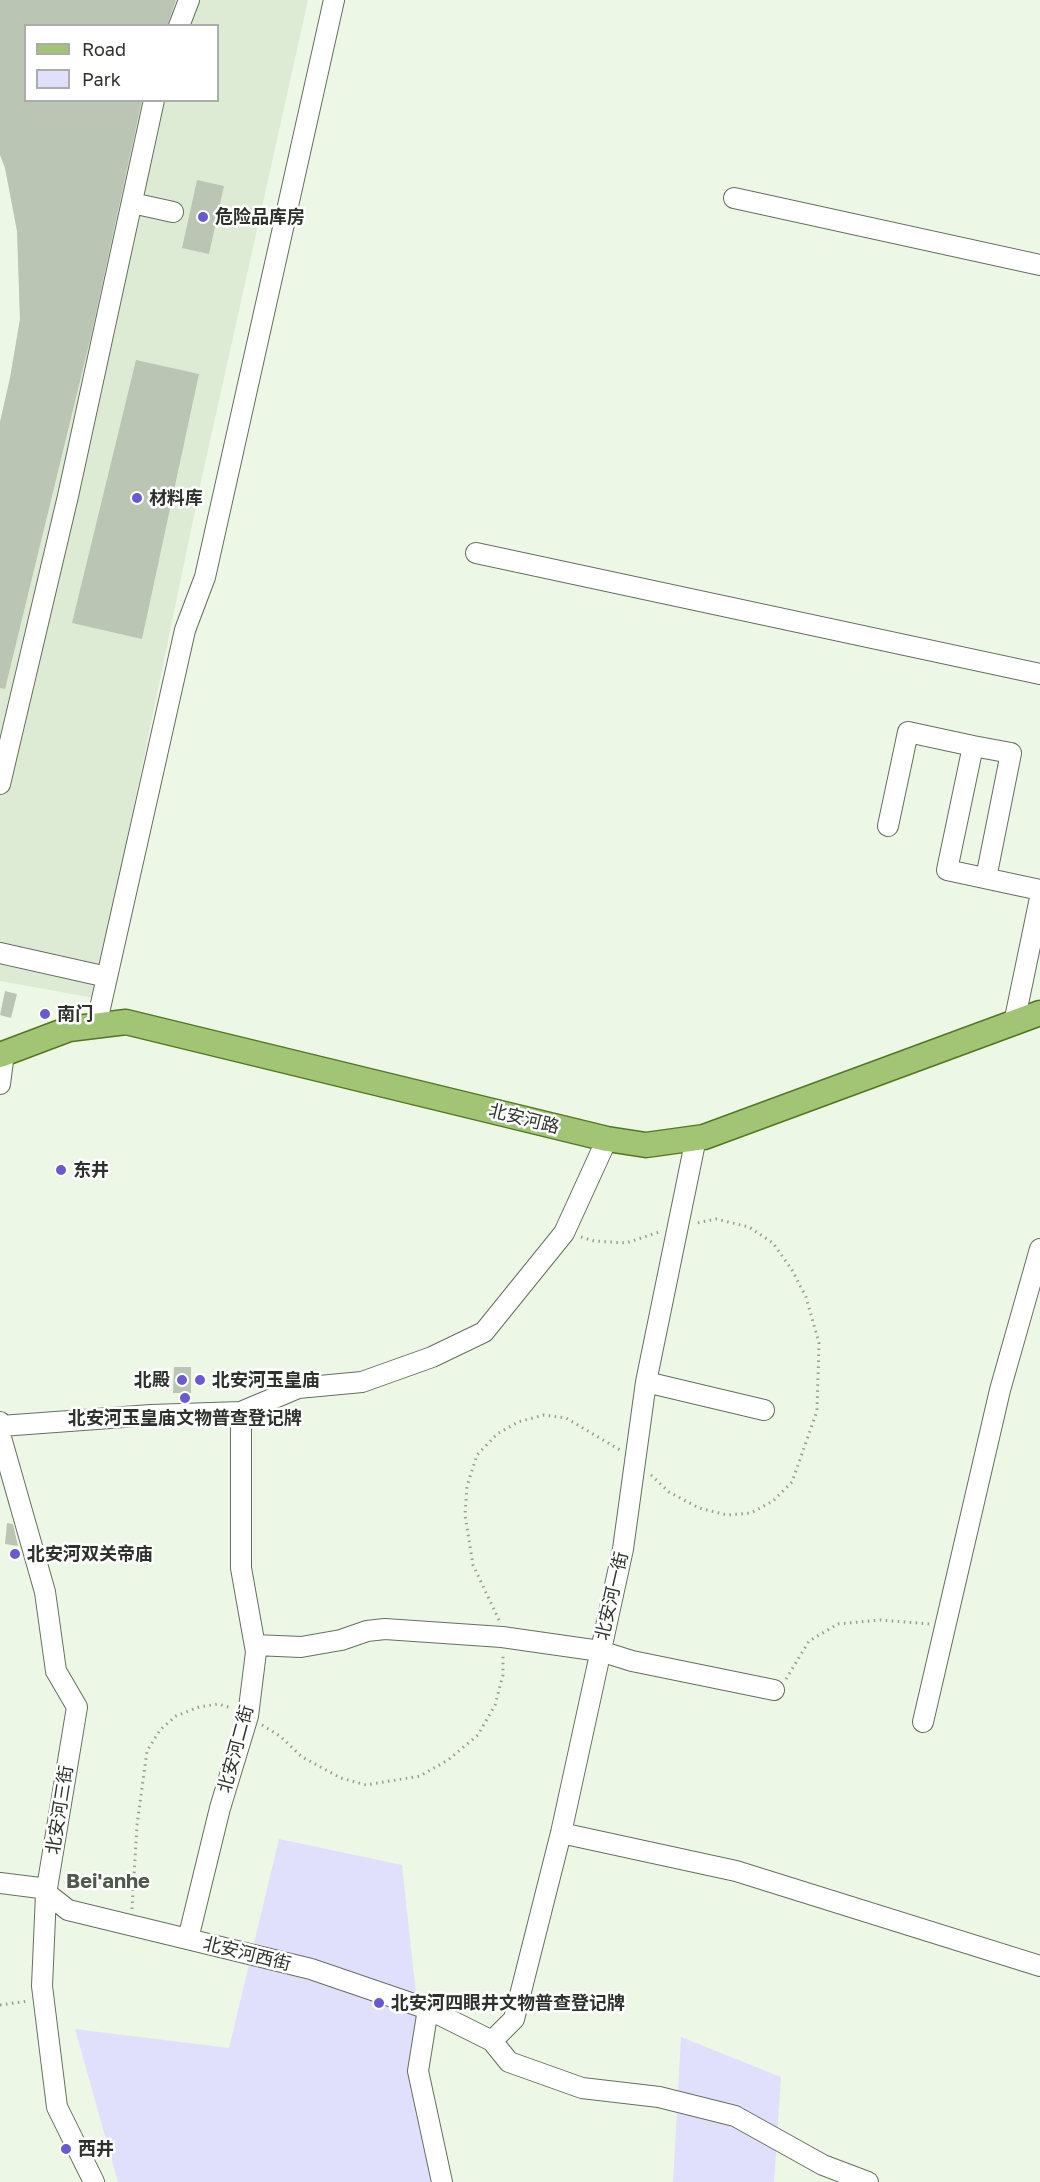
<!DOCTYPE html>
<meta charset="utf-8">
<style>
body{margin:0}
#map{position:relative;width:1040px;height:2182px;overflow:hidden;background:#edf7e5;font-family:"Golos Text",sans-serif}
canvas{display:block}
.legend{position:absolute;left:24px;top:24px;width:195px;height:78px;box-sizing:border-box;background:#fff;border:2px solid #abadab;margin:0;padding:8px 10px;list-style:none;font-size:18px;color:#2e322c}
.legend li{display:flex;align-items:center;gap:12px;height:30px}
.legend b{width:30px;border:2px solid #abadab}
</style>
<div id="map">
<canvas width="1040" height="2182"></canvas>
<ul class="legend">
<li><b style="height:8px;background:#a2c575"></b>Road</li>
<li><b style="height:16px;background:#e0e0fc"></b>Park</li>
</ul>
</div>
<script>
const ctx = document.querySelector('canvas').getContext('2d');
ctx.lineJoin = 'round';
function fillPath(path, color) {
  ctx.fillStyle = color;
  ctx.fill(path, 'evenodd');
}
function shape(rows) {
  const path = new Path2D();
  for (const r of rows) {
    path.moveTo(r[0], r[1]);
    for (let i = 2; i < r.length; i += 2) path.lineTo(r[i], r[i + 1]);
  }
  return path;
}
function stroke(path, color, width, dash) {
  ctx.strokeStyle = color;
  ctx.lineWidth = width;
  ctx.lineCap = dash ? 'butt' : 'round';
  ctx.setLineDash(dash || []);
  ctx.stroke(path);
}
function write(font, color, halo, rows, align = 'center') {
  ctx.font = font + ' "Golos Text","Noto Sans SC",sans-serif';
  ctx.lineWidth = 5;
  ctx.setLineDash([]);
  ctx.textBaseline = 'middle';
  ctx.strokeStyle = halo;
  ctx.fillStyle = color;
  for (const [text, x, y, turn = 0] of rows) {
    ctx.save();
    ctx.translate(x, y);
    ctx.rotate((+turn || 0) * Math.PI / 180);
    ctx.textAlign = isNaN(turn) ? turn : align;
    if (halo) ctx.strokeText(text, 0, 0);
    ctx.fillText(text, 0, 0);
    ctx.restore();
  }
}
const built = shape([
 [0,0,308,0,202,477,94,998,0,981,0,422,10,378,20,319,17,231,5,168],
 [26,26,218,26,218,100,26,100]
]);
const green = shape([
 [279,1839,402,1865,422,2051,446,2182,118,2182,75,2029,229,2048],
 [681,2037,781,2077,774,2182,673,2182]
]);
const building = shape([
 [0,0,176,0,167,26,26,26,26,100,142,100,91,336,5,689,0,688,0,422,10,378,20,319,17,231,5,168,0,155],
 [197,180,224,186,209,254,182,248],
 [136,360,199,374,142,639,72,623],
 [5,991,17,994,11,1018,0,1015],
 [174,1367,191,1367,191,1393,173,1393],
 [7,1523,13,1524,18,1546,5,1544]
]);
const path = shape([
 [581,1237,594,1241,626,1243,659,1232],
 [651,1475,669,1492,699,1508,727,1515,751,1513,773,1501,792,1482,817,1411,819,1343,806,1297,792,1270,773,1243,749,1227,716,1219,697,1223],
 [499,1620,473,1565,465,1515,467,1486,477,1455,497,1434,518,1422,544,1415,566,1418,620,1450],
 [786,1679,809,1641,838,1624,880,1620,930,1624],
 [262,1725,280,1736,302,1757,341,1778,366,1785,420,1776,448,1760,478,1735,495,1705,503,1675,503,1654],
 [132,1909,137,1825,147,1751,160,1730,176,1716,199,1707,218,1704,232,1708],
 [0,2005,28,2001]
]);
const minor = shape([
 [179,26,189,0],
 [734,198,1040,265],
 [132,203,173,212],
 [476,553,1040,674],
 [973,746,1011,753,986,878],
 [0,784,68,496,154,100],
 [888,826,908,732,973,746,947,870,1040,890],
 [0,953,107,977],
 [1014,1023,1040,898],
 [96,1026,185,630,205,577,334,0],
 [0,1084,4,1053],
 [646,1382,764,1410],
 [0,1422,1,1426,151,1415,241,1412,298,1388,362,1382,432,1357,484,1332,564,1233,607,1139],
 [2,1441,45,1592,56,1671,77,1707,46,1894,42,1986,57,2107,94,2182],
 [255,1645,301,1647,341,1640,367,1631,385,1629,502,1637,600,1651,632,1661,774,1690],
 [923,1722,1000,1390,1040,1249],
 [561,1833,736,1871,1040,1966],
 [0,1883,40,1888,68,1910,311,1969,428,2009,492,2041,509,2062,582,2088,659,2097,735,2116,823,2165,868,2182],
 [188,1939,220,1808,248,1716,256,1652,241,1568,241,1412],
 [428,2009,418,2071,442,2182],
 [492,2041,514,2019,561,1833,623,1549,646,1382,696,1138]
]);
const major = shape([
 [0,1055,69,1029,126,1022,607,1139,646,1145,704,1137,1040,1013]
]);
const markers = [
 [203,217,6,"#6b59d3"],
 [137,498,6,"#6b59d3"],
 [45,1014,6,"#6b59d3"],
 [61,1170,6,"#6b59d3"],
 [182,1380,6,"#6b59d3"],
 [200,1380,6,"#6b59d3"],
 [185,1398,6,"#6b59d3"],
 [15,1554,6,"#6b59d3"],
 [379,2003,6,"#6b59d3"],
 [66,2149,6,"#6b59d3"]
];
const poiNames = [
 ["危险品库房",215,217],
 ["材料库",149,498],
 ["南门",57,1014],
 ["东井",73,1170],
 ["北殿",170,1380,"right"],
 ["北安河玉皇庙",212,1380],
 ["北安河玉皇庙文物普查登记牌",185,1418,"center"],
 ["北安河双关帝庙",27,1554],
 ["北安河四眼井文物普查登记牌",391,2003],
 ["西井",78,2149]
];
const streetNames = [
 ["北安河路",524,1119,14],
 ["北安河一街",612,1596,-77],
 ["北安河二街",236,1749,-75],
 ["北安河三街",60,1810,-81],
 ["北安河西街",247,1954,14]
];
const neighbourhoodNames = [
 ["Bei'anhe",108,1882]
];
fillPath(built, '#ddebd4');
fillPath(green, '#e0e0fc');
fillPath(building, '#bbc5b4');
stroke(minor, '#666f60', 22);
stroke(major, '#517820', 27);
stroke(path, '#989f93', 3, [1.5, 4.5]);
stroke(minor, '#fff', 20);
stroke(major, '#a2c575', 24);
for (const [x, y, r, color] of markers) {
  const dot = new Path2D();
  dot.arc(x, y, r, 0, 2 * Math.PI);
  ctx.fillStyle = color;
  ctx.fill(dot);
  stroke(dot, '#fff', 2);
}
write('bold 18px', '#2e322c', '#fff', poiNames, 'left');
write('18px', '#2e322c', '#fff', streetNames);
write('bold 20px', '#525a4c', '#fff', neighbourhoodNames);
</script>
